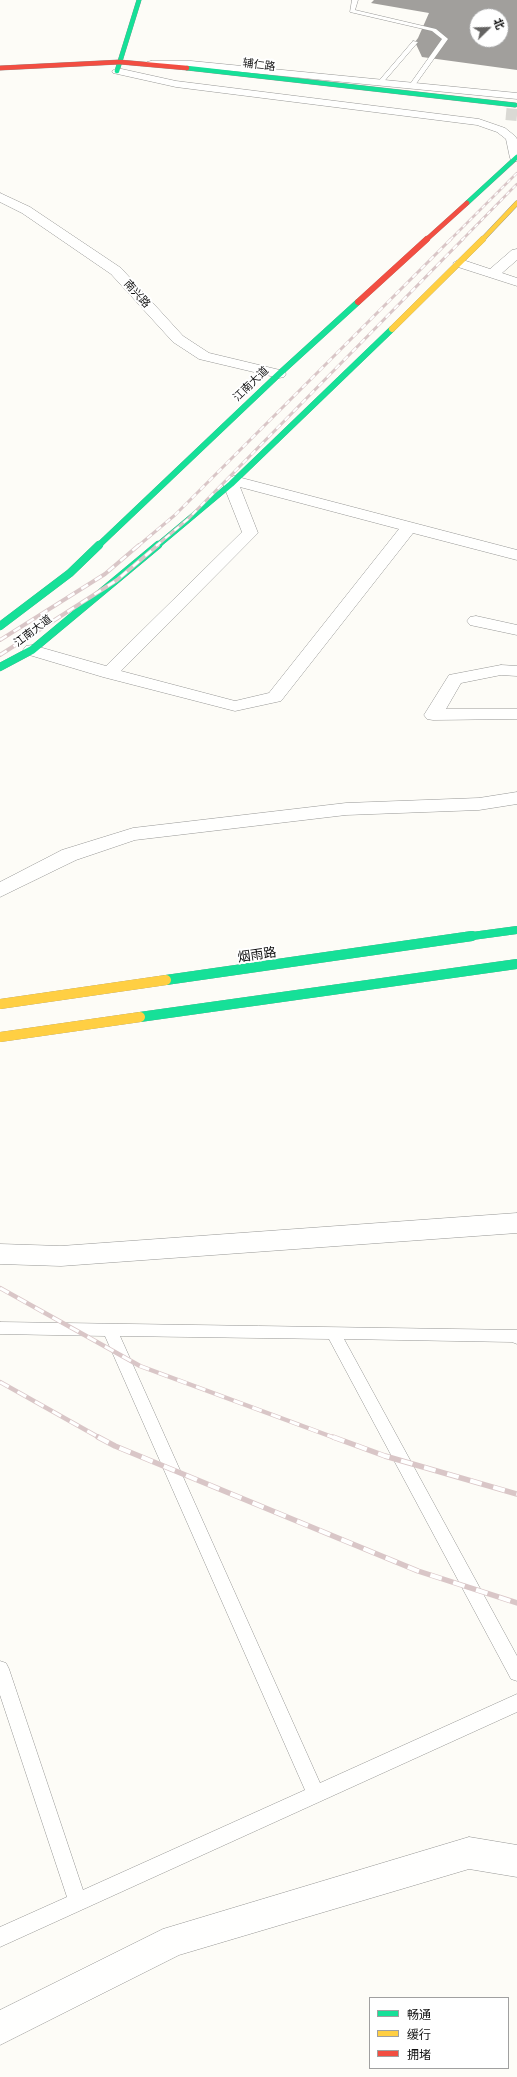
<!DOCTYPE html>
<meta charset="utf-8">
<style>
body{margin:0}
#map{position:relative;width:517px;height:2077px;overflow:hidden;background:#fdfcf7;font-family:"Crimson Pro","Noto Sans SC",serif}
canvas{display:block}
.legend{position:absolute;left:369px;top:1997px;width:140px;height:72px;box-sizing:border-box;background:#fff;border:1px solid #a0a0a0;margin:0;padding:5px 7px;list-style:none;font-size:12px;color:#111}
.legend li{display:flex;align-items:center;gap:8px;height:20px}
.legend b{width:20px;border:1px solid #a0a0a0}
.north{position:absolute;left:469px;top:8px;width:40px;height:40px;box-sizing:border-box;background:#fff;border:1px solid #a0a0a0;border-radius:50%;rotate:67deg;font-size:11px;font-weight:700;line-height:16px;text-align:center;color:#111}
.north::after{content:'';display:block;margin:auto;width:14px;height:18px;background:#646362;clip-path:polygon(50% 0,100% 100%,50% 72%,0 100%)}
</style>
<div id="map">
<canvas width="517" height="2077"></canvas>
<ul class="legend">
<li><b style="height:5px;background:#16e098"></b>畅通</li>
<li><b style="height:5px;background:#ffcf43"></b>缓行</li>
<li><b style="height:5px;background:#f24e42"></b>拥堵</li>
</ul>
<div class="north">北</div>
</div>
<script>
const ctx = document.querySelector('canvas').getContext('2d');
ctx.lineJoin = 'round';
function fillPath(path, color) {
  ctx.fillStyle = color;
  ctx.fill(path, 'evenodd');
}
function shape(rows) {
  const path = new Path2D();
  for (const r of rows) {
    path.moveTo(r[0], r[1]);
    for (let i = 2; i < r.length; i += 2) path.lineTo(r[i], r[i + 1]);
  }
  return path;
}
function stroke(path, color, width, dash) {
  ctx.strokeStyle = color;
  ctx.lineWidth = width;
  ctx.lineCap = dash ? 'butt' : 'round';
  ctx.setLineDash(dash || []);
  ctx.stroke(path);
}
function write(font, color, halo, rows, align = 'center') {
  ctx.font = font + ' "Crimson Pro","Noto Sans SC",serif';
  ctx.lineWidth = 4;
  ctx.setLineDash([]);
  ctx.textBaseline = 'middle';
  ctx.strokeStyle = halo;
  ctx.fillStyle = color;
  for (const [text, x, y, turn = 0] of rows) {
    ctx.save();
    ctx.translate(x, y);
    ctx.rotate((+turn || 0) * Math.PI / 180);
    ctx.textAlign = isNaN(turn) ? turn : align;
    if (halo) ctx.strokeText(text, 0, 0);
    ctx.fillText(text, 0, 0);
    ctx.restore();
  }
}
const building = shape([
 [374,0,517,0,517,70,422,57,415,42,418,38,429,13,371,3],
 [477,16,501,16,501,40,477,40]
]);
const secondaryTunnel = shape([
 [506,114,517,115]
]);
const lane = shape([
 [352,0,358,0,355,10,436,29,447,38,448,39,413,88,408,87,442,39,432,31,350,12,352,0],
 [413,41,418,42,381,85,377,85,377,83,413,41],
 [0,1322,517,1330,517,1344,512,1342,344,1339,517,1656,517,1681,511,1679,329,1339,120,1336,320,1783,517,1694,517,1712,0,1947,0,1927,67,1897,0,1695,0,1661,6,1663,9,1669,83,1890,305,1790,105,1336,0,1334,0,1322]
]);
const street = shape([
 [151,61,191,61,517,93,517,99,191,67,147,66,146,64,147,62,151,61],
 [117,68,176,81,479,119,505,128,515,136,517,139,517,161,512,161,510,158,506,139,497,132,477,125,176,87,113,73,112,71,117,68],
 [0,193,30,207,121,268,183,336,209,353,284,371,286,374,284,377,279,378,199,359,173,342,111,274,22,213,0,202,0,193],
 [517,249,517,260,502,273,517,278,517,286,455,266,453,263,460,259,490,269,512,250,517,249],
 [234,476,517,550,517,560,413,533,281,701,235,711,103,677,26,654,23,650,26,646,32,645,106,666,242,532,223,484,229,478,234,476],
 [240,487,399,529,269,693,235,701,121,671,258,533,240,487],
 [476,616,517,625,517,635,470,625,467,621,470,617,476,616],
 [501,665,517,666,517,676,501,675,461,683,446,709,517,709,517,719,433,720,427,719,424,715,449,675,501,665],
 [517,792,517,804,479,810,346,815,135,840,76,860,0,897,0,882,62,850,133,828,346,803,479,798,517,792],
 [517,1213,517,1233,61,1266,0,1264,0,1244,61,1246,517,1213],
 [469,1837,517,1845,517,1877,469,1869,179,1955,0,2045,0,2010,163,1929,469,1837]
]);
const fastFar3 = shape([
 [187,68,515,105],
 [117,71,139,0],
 [467,203,517,157]
]);
const fastFar2 = shape([
 [98,546,279,374,358,302],
 [157,546,231,484,392,329]
]);
const fastFar1 = shape([
 [0,626,70,573,99,545],
 [0,667,32,650,158,545],
 [465,937,517,930]
]);
const fast = shape([
 [166,980,472,936],
 [140,1017,517,964]
]);
const slowFar2 = shape([
 [482,240,517,203]
]);
const slowFar1 = shape([
 [392,329,483,239]
]);
const slow = shape([
 [0,1004,166,980],
 [0,1037,140,1017]
]);
const jamFar1 = shape([
 [0,68,120,62,187,68],
 [426,240,467,203]
]);
const jam = shape([
 [358,302,427,239]
]);
const railFar4 = shape([
 [450,240,517,173],
 [462,240,517,184]
]);
const railFar3 = shape([
 [138,546,175,515,451,239],
 [156,546,188,519,463,239]
]);
const railFar2 = shape([
 [0,640,105,574,139,545],
 [0,655,117,580,158,545]
]);
const railFar1 = shape([
 [0,1288,140,1366,335,1438],
 [0,1382,100,1438]
]);
const rail = shape([
 [98,1437,115,1446,418,1571,517,1603],
 [333,1437,385,1456,517,1494]
]);
const farStreetnames = [
 ["辅仁路",259,65,7],
 ["南兴路",137,294,48],
 ["江南大道",251,384,-44],
 ["江南大道",33,631,-37]
];
const streetNames = [
 ["烟雨路",257,955,-8]
];
fillPath(building, '#a19f9c');
stroke(secondaryTunnel, '#dad9d4', 12, [12, 5.5]);
stroke(lane, '#979795', 1);
stroke(street, '#979795', 1);
stroke(fastFar3, '#8e8d8b', 5);
stroke(fastFar2, '#8e8d8b', 6);
stroke(fastFar1, '#8e8d8b', 8);
stroke(fast, '#8e8d8b', 10);
stroke(slowFar2, '#8e8d8b', 5);
stroke(slowFar1, '#8e8d8b', 6);
stroke(slow, '#8e8d8b', 10);
stroke(jamFar1, '#8e8d8b', 5);
stroke(jam, '#8e8d8b', 6);
fillPath(lane, '#fffffe');
fillPath(street, '#fffffe');
stroke(fastFar3, '#16e098', 4.5);
stroke(fastFar2, '#16e098', 6);
stroke(fastFar1, '#16e098', 8);
stroke(fast, '#16e098', 10);
stroke(slowFar2, '#ffcf43', 4.5);
stroke(slowFar1, '#ffcf43', 6);
stroke(slow, '#ffcf43', 10);
stroke(jamFar1, '#f24e42', 4.5);
stroke(jam, '#f24e42', 6);
stroke(railFar4, '#d9c6c7', 2.5);
stroke(railFar3, '#d9c6c7', 3);
stroke(railFar2, '#d9c6c7', 4);
stroke(railFar1, '#d9c6c7', 4.5);
stroke(rail, '#d9c6c7', 5.5);
stroke(railFar4, '#fff', 1.5, [4.5]);
stroke(railFar3, '#fff', 2, [6]);
stroke(railFar2, '#fff', 2.5, [8]);
stroke(railFar1, '#fff', 3, [10]);
stroke(rail, '#fff', 4, [12]);
write('11px', '#111', '#fff', farStreetnames);
write('13px', '#111', '#fff', streetNames);
</script>
